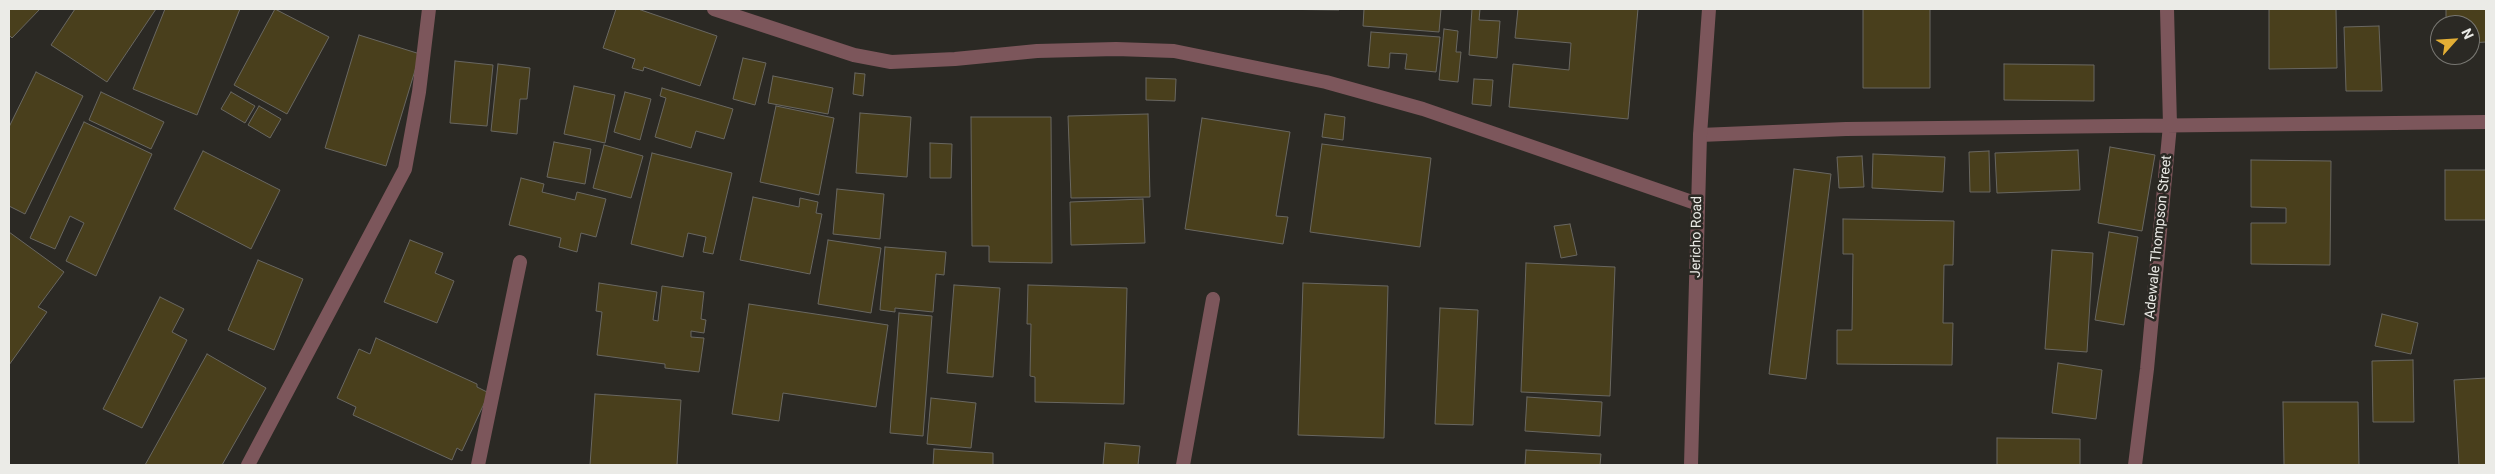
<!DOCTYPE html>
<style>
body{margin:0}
#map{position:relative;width:2495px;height:474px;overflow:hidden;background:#2b2924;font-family:Roboto,sans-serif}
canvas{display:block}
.frame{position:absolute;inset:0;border:10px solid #ebebe7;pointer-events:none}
.north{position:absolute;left:2430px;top:15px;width:50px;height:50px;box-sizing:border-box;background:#2b2924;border:1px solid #787772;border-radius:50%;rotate:64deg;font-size:14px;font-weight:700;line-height:20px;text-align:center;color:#ebebe7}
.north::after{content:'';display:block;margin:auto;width:18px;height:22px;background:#e3ae35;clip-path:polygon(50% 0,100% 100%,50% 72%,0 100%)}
</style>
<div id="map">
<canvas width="2495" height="474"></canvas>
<div class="frame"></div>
<div class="north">N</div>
</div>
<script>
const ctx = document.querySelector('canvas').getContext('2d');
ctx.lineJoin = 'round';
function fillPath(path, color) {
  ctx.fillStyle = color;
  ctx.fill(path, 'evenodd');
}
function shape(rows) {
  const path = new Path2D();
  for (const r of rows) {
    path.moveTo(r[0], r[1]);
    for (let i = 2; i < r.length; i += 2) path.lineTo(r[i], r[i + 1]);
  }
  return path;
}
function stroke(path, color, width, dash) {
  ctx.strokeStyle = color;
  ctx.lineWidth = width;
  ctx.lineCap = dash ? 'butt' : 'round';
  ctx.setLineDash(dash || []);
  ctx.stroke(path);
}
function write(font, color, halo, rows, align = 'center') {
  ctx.font = font + ' Roboto,sans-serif';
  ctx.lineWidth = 5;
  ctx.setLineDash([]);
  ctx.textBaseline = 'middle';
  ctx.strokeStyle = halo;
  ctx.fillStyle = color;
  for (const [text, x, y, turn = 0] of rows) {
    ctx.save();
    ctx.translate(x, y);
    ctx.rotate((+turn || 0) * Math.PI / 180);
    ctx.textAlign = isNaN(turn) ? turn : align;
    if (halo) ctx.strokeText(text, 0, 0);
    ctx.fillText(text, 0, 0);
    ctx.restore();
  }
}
const building = shape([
 [9,9,40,9,12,38,9,35,9,9],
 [75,9,156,9,107,82,51,45,75,9],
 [165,9,240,9,197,115,133,89,165,9],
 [275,9,329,37,287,114,234,85,275,9],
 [616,9,638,9,717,36,700,86,644,67,643,71,632,68,635,59,603,48,616,9],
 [1263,9,1339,9,1339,10,1263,9],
 [1364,9,1441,9,1439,32,1363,26,1364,9],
 [1472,9,1480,9,1479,20,1500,21,1497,58,1469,55,1472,9],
 [1518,9,1638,9,1628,119,1509,107,1513,64,1569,70,1571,43,1515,38,1518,9],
 [1863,9,1930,9,1930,88,1863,88,1863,9],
 [2269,9,2336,9,2337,68,2269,69,2269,9],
 [2446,9,2486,9,2486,42,2470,43,2470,25,2446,25,2446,9],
 [2379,26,2382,91,2346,91,2344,27,2379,26],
 [1444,29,1458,31,1456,52,1461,52,1458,82,1439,80,1444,29],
 [1371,32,1440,37,1436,72,1405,69,1407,54,1390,53,1389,68,1368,66,1371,32],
 [359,35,420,54,386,166,325,148,359,35],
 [743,58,766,63,755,105,733,99,743,58],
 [455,61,493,65,487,126,450,123,455,61],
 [498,64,530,68,527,99,520,99,517,134,491,131,498,64],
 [2004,64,2094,65,2094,101,2004,100,2004,64],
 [36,72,83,96,25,214,9,206,9,127,36,72],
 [855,73,865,74,863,96,853,94,855,73],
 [773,76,833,88,828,114,768,103,773,76],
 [1146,78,1176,79,1175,101,1146,100,1146,78],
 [1474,79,1493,80,1491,106,1472,104,1474,79],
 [574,86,615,95,605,143,564,134,574,86],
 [662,88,733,109,724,139,696,131,691,148,655,137,666,98,660,96,662,88],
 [101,92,164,122,151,149,89,120,101,92],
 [231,92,255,106,245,123,221,109,231,92],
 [625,92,651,99,640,140,614,132,625,92],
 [259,106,281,119,270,138,248,125,259,106],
 [776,106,834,118,819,195,760,182,776,106],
 [860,113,911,117,907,177,856,173,860,113],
 [1148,114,1150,197,1071,198,1068,116,1148,114],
 [1325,114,1345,117,1343,140,1322,137,1325,114],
 [971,117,1051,117,1052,263,989,262,989,246,972,246,971,117],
 [1202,118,1290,132,1276,216,1288,217,1283,244,1185,229,1202,118],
 [84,122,152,154,96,276,66,261,84,223,70,216,55,249,30,238,84,122],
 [554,142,591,149,585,184,547,177,554,142],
 [930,143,952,144,951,178,930,178,930,143],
 [1322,144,1431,158,1420,247,1310,232,1322,144],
 [604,145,643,156,631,198,593,188,604,145],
 [2110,147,2155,155,2142,231,2098,223,2110,147],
 [2078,150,2080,190,1997,193,1995,153,2078,150],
 [203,151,280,190,251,249,174,209,203,151],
 [1989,151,1990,192,1970,192,1969,152,1989,151],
 [652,153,732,173,713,254,703,252,706,237,688,233,683,257,631,244,652,153],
 [1873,154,1945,157,1943,192,1872,188,1873,154],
 [1862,156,1864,187,1839,188,1837,157,1862,156],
 [2251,160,2331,161,2330,265,2251,264,2251,223,2286,223,2286,208,2251,207,2251,160],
 [1794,169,1831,174,1806,379,1769,374,1794,169],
 [2445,170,2486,170,2486,220,2445,220,2445,170],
 [521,178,544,184,542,192,575,200,577,192,606,199,596,237,581,233,577,252,559,247,561,238,509,225,521,178],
 [837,189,884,194,880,239,833,234,837,189],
 [753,197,799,207,800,198,818,202,816,213,822,214,810,274,740,260,753,197],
 [1143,199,1145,243,1071,245,1070,202,1143,199],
 [1843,219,1954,221,1953,265,1944,265,1943,323,1953,323,1952,365,1837,364,1837,330,1852,330,1853,254,1843,254,1843,219],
 [1570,224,1577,255,1561,258,1554,226,1570,224],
 [9,232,64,272,38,307,47,312,9,365,9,232],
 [2109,232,2138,237,2124,325,2095,320,2109,232],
 [410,240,443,253,435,273,454,281,437,323,384,302,410,240],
 [828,240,881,248,871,313,818,304,828,240],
 [885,247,946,252,944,275,936,274,933,312,895,308,895,312,880,310,885,247],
 [2052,250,2093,253,2087,352,2045,349,2052,250],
 [258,260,303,279,274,350,228,330,258,260],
 [1526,263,1615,267,1610,396,1521,392,1526,263],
 [599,283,657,292,653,320,658,321,662,286,704,292,701,319,706,320,704,333,691,331,691,337,704,338,699,372,665,368,665,364,597,355,602,312,596,311,599,283],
 [1303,283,1388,286,1384,438,1298,435,1303,283],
 [954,285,1000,288,993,377,947,373,954,285],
 [1028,285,1127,288,1124,404,1035,402,1035,377,1030,376,1031,324,1027,324,1028,285],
 [160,297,184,309,172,332,187,340,142,428,103,409,160,297],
 [749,304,888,325,876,407,783,393,779,421,732,414,749,304],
 [1440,308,1478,310,1473,425,1435,424,1440,308],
 [899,313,932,316,923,436,890,433,899,313],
 [2382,314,2418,323,2411,354,2375,346,2382,314],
 [376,338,477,384,477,387,489,393,462,451,457,448,452,460,353,415,356,407,337,398,359,349,370,354,376,338],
 [207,354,266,388,222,465,145,465,207,354],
 [2413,360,2414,422,2373,422,2372,361,2413,360],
 [2058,363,2102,370,2096,419,2052,413,2058,363],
 [2486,378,2486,465,2459,465,2454,380,2486,378],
 [595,394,681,400,677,465,590,465,595,394],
 [1527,397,1602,402,1600,436,1525,431,1527,397],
 [931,398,976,403,971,448,927,444,931,398],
 [2283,402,2358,402,2359,465,2284,465,2283,402],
 [1997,438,2080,439,2080,465,1997,465,1997,438],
 [1105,443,1140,446,1138,465,1103,465,1105,443],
 [934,449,993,453,993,465,933,465,934,449],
 [1526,450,1601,454,1600,465,1525,465,1526,450]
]);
const minor = shape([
 [714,9,854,55,891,62,955,59,1037,51,1116,49,1174,51,1326,82,1423,109,1698,204],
 [1700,135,1846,129,2486,122],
 [248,465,405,169,419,92,429,9],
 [478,465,520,262],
 [1183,465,1213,299],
 [2135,465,2147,369,2170,125,2167,9]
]);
const tertiary = shape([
 [1691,465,1700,135,1709,9]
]);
const streetNames = [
 ["Jericho Road",1697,237,-89],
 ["Adewale Thompson Street",2159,237,-84]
];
fillPath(building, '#493f1c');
stroke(building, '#696761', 1);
stroke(minor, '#7c565b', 14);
stroke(tertiary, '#7c565b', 14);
write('14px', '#ebebe7', '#2b2924', streetNames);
</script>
